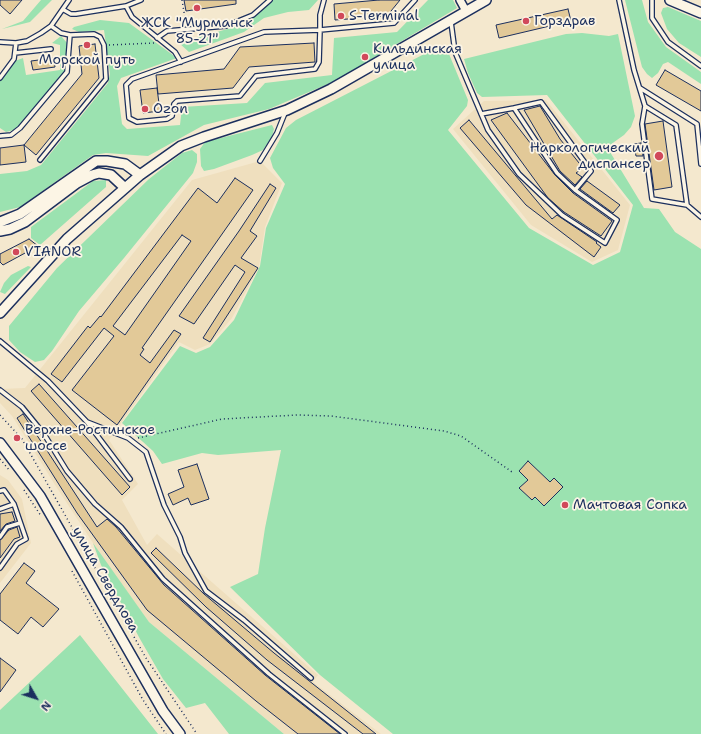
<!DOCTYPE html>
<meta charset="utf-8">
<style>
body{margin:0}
#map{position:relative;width:701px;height:734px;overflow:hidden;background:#f4e8ce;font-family:"Shantell Sans",sans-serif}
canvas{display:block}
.north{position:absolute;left:16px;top:678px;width:40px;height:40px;-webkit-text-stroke:3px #fcf5e5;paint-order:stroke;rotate:129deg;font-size:11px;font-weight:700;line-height:16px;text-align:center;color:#1b2f5e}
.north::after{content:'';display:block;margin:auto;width:14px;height:18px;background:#1b2f5e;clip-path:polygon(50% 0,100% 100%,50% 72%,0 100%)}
</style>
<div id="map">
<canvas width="701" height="734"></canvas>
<div class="north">N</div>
</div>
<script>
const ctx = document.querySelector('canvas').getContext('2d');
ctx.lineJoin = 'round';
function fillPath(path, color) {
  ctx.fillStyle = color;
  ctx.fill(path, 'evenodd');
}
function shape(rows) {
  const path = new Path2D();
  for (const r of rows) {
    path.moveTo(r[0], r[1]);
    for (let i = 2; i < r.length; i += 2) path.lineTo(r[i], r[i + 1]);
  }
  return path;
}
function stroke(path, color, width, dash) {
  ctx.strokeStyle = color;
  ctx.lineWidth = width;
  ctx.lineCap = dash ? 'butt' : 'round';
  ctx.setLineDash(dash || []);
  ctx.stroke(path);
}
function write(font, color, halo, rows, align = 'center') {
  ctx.font = font + ' "Shantell Sans",sans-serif';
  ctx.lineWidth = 3.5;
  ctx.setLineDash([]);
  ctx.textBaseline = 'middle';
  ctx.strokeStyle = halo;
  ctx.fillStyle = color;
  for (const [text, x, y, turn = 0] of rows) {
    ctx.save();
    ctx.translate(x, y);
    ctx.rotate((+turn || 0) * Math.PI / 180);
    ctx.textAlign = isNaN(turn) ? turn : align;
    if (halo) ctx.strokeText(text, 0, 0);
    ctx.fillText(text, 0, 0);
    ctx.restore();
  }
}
const built = shape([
 [546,100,630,205,618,250,592,262,531,225,453,129,484,101],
 [260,161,282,183,265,227,259,267,232,318,210,344,195,350,179,342,109,440,138,484,122,500,147,545,157,534,318,675,313,682,381,734,284,734,149,622,110,569,57,488,12,416,0,403,0,389,25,388,192,180],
 [0,475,8,480,22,499,31,543,0,583]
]);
const green = shape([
 [41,0,52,0,30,22,2,29,23,21],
 [268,0,318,0,309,10,288,12,264,18,244,32,189,52,179,43,248,23],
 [428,0,453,0,457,8,335,81,269,109,204,125,148,156,106,153,93,155,20,207,0,212,0,174,27,171,41,165,108,83,110,74,104,30,79,32,72,29,74,27,100,20,129,23,177,58,121,78,117,86,122,124,127,129,180,125,182,107,247,103,265,83,332,75,334,38,397,32],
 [625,0,642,0,648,22,666,47,701,72,701,84,668,62,663,64,658,73,652,78,647,74,642,67],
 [668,7,701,21,701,57,679,43,667,29,661,13,663,8],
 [582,33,609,36,618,34,635,116,631,127,624,135,607,147,644,208,659,209,675,232,701,249,701,734,393,734,320,675,230,587,258,574,265,528,281,450,218,455,202,453,162,464,153,451,122,423,180,346,196,353,210,347,234,320,260,266,266,228,285,184,273,168,270,158,286,128,296,120,434,49,443,48,449,54,468,100,467,106,448,130,529,228,593,265,620,252,633,205,547,95,482,97,477,93,468,73,464,59,566,34],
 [61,36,68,44,69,66,18,129,6,132,0,128,0,80,15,61,23,58,26,75,60,70,60,45,52,43],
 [272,125,274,129,272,137,263,150,252,155,214,169,204,171,201,166,200,149,205,142],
 [192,150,197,154,197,162,193,173,124,258,79,311,52,351,44,360,35,362,20,352,9,340,9,326,57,268,149,179,182,153],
 [106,180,106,187,40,245,31,238,31,227,93,181],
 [28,266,31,267,5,294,0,292,4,283,11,275],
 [93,543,149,622,284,734,229,734,205,703,186,708,163,679,140,639,101,565],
 [80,635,158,734,0,734,0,710]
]);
const building = shape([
 [0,0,22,0,10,14,0,5,0,0],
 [184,0,236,0,236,4,186,11,184,0],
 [379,0,400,0,387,16,335,20,334,4,379,0],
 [568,9,571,21,499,38,496,25,568,9],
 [314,43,315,62,249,67,233,88,158,94,156,75,224,69,240,47,314,43],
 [95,44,99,78,36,155,24,145,82,74,79,46,95,44],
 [54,58,55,67,33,70,31,61,54,58],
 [665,70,701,91,701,111,656,85,665,70],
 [157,88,160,111,143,113,140,90,157,88],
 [540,106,560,139,583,168,576,173,582,177,575,185,560,171,524,110,540,106],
 [507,113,555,175,573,193,612,221,601,236,564,212,548,198,491,120,507,113],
 [469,120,552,219,557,215,597,242,596,243,601,247,594,257,526,205,460,128,469,120],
 [663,121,672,187,654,190,645,124,663,121],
 [641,143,643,156,636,156,634,144,641,143],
 [24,145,26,162,0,165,0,148,24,145],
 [235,178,253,190,142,348,144,349,140,355,150,363,174,330,181,334,117,425,72,390,114,336,104,328,62,382,51,374,88,326,90,328,100,316,101,317,198,188,217,203,235,178],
 [182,235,191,241,125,335,113,326,182,235],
 [587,181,620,205,613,213,580,189,587,181],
 [270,184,276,188,250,231,257,236,241,258,258,268,210,342,203,338,245,272,235,265,194,324,179,316,239,231,270,184],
 [29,239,38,246,3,265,0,262,0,254,29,239],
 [39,384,130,487,122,495,31,391,39,384],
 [23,414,97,527,107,519,116,527,164,585,265,675,340,734,298,734,256,701,147,610,77,513,17,418,23,414],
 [528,461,550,482,554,478,563,487,544,506,535,497,532,500,519,488,528,480,519,471,528,461],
 [197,464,209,499,191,505,188,498,173,505,168,494,184,487,178,470,197,464],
 [12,512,15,521,6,524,0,531,0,514,12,512],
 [17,527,20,537,14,539,0,558,0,540,9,530,17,527],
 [156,548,204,594,274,653,376,734,363,734,267,660,206,607,151,553,156,548],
 [24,563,35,571,26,583,59,609,43,627,31,617,18,634,0,620,0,594,24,563],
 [0,658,16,670,0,692,0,658]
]);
const path = shape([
 [182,0,186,24],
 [109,45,154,43],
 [0,415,22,439,146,658,197,734],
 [138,438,222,419,297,415,331,416,444,431,461,436,512,472],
 [0,459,10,471],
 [24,490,41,516],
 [72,571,143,700,166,734]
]);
const service = shape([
 [324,0,320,15,320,30,319,62,315,69,256,76,240,96,177,101,174,104,172,116,167,119,137,122,129,118,126,85,132,79,264,32,320,30,394,23,415,0],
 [619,0,634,70,645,106,676,125,687,205,701,217],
 [652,0,652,18,668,42,701,66],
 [126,6,132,17,175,52,181,62],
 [64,10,71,14,76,14,126,6,141,0],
 [451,22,455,52,474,97,488,130,519,174,562,215,605,243,617,220,575,190,557,173,514,108,481,114],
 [157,38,167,31,226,26,253,15,270,0],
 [0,42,16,43,27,41,41,33,51,26,69,0],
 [15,53,51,49],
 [0,78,14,59,16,43],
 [640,88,697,124,701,164],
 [645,106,642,124,652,199,687,205],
 [514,108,541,102,591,171,575,190],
 [0,136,11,135,20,128,67,72,70,35,61,33,51,26],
 [40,160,106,79,104,45,100,37,94,34,70,35],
 [260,161,277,133,285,113],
 [0,341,48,381,87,422,130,479],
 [0,390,22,407,44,434,67,471,95,504,121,527,163,579,269,674,345,734],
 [87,422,128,438,146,452,164,505,180,537,185,553,206,591,244,620,311,678],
 [0,491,4,490,14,504,26,539,17,544,0,568],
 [0,509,14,504],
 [0,537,7,527,20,523]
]);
const minor = shape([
 [460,0,466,11]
]);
const tertiary = shape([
 [670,0,701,13],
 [0,222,20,214,96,161,107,161,125,164,140,175],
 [0,231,10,229,25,222,77,183,92,175,99,173,111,175,125,188],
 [0,313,67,239,140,175,181,146,204,137,287,110,331,89,486,0],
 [0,443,40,496,163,711,180,734]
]);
const markers = [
 [197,8,4,"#d1495b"],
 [341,16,4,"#d1495b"],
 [526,21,4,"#d1495b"],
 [87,45,4,"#d1495b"],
 [365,57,4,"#d1495b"],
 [145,109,4,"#d1495b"],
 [659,156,5,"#d1495b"],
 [16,252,4,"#d1495b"],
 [17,438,4,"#d1495b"],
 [565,505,4,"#d1495b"]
];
const poiNames = [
 ["S-Terminal",349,16],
 ["Горздрав",534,21],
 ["ЖСК \"Мурманск",197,23,"center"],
 ["85-21\"",197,39,"center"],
 ["Кильдинская",373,49],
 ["улица",373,65],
 ["Морской путь",87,60,"center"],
 ["Ozon",153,109],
 ["Наркологический",650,148,"right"],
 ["диспансер",650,164,"right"],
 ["VIANOR",24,252],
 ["Верхне-Ростинское",25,430],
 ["шоссе",25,446],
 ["Мачтовая Сопка",573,505]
];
const streetNames = [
 ["улица Свердлова",105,580,60]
];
fillPath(built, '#efdfbe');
fillPath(green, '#9be2b0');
fillPath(building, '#e2c998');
stroke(building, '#1b2f5e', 1);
stroke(service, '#1b2f5e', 6);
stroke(minor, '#1b2f5e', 10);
stroke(tertiary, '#1b2f5e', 12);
stroke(path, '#1b2f5e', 1.5, [1, 3]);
stroke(service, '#fcf5e5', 3.5);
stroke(minor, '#fcf5e5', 7);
stroke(tertiary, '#fcf5e5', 9);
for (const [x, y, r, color] of markers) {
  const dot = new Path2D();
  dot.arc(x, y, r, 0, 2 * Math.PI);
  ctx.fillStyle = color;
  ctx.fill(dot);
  stroke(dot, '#fcf5e5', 1.5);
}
write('14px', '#1b2f5e', '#fcf5e5', poiNames, 'left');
write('14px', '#1b2f5e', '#fcf5e5', streetNames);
</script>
